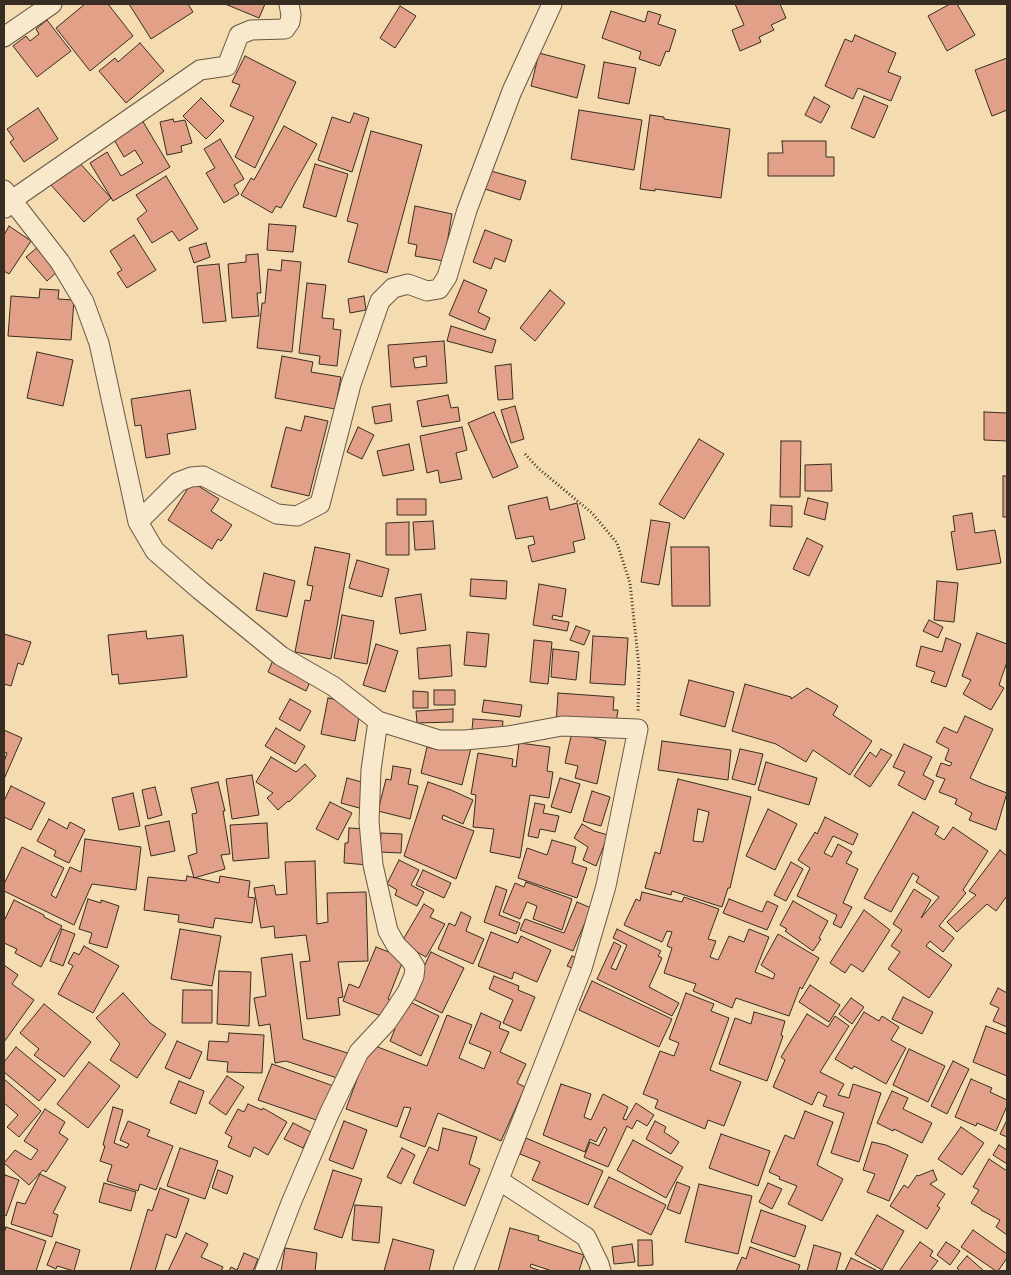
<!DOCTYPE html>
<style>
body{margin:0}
#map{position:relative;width:1011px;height:1275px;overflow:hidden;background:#f4dbb0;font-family:Cardo,serif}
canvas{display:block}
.frame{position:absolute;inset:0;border:5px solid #372d22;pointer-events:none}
</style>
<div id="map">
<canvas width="1011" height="1275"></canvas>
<div class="frame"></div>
</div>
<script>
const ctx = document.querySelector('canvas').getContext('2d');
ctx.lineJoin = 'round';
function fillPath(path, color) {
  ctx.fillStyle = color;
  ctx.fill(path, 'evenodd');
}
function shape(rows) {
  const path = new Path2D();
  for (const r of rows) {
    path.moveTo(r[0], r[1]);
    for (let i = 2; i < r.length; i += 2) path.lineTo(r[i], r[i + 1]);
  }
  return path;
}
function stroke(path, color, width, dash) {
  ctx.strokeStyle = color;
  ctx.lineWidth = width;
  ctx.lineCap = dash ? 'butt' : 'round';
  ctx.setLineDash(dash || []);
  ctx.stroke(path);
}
const building = shape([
 [85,4,108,4,133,36,90,71,56,28,85,4],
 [129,4,188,4,193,12,151,39,129,4],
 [225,4,265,4,259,18,225,4],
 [735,4,780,4,786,18,771,25,774,30,759,37,761,42,740,51,732,30,744,25,735,4],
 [950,4,957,4,975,35,947,51,928,16,950,4],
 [400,6,416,16,395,48,380,38,400,6],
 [611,11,645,22,648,11,661,15,658,24,676,30,669,52,666,51,660,66,639,59,641,52,602,38,611,11],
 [47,20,71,51,37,77,13,46,26,36,30,41,39,34,36,29,47,20],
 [855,35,896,53,888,72,901,77,891,101,858,88,853,99,825,86,845,39,852,42,855,35],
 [140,43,164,71,126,103,99,71,115,58,118,62,140,43],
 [539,53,585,65,577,98,531,86,539,53],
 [245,56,296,82,255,168,235,157,254,117,230,106,240,85,232,82,245,56],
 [1007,58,1007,110,992,116,975,70,1007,58],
 [604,62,636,68,629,104,598,98,604,62],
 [864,96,888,106,874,138,851,128,864,96],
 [814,97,830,106,821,123,805,115,814,97],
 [201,98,224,121,206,139,183,116,201,98],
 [38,108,58,139,24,162,10,142,14,139,7,129,38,108],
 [579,110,642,120,634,170,571,159,579,110],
 [354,113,369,118,352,172,318,160,332,117,350,123,354,113],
 [650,115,664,117,664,119,730,129,721,198,655,189,655,191,640,189,650,115],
 [173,119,174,122,185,120,192,143,181,146,182,152,167,155,160,122,173,119],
 [142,120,170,167,113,201,90,163,107,152,121,176,143,163,135,150,124,157,113,138,142,120],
 [284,126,317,144,281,208,276,206,272,213,241,195,251,178,254,180,284,126],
 [371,131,422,145,387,273,348,262,358,224,347,221,371,131],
 [220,139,244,179,234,185,239,194,224,203,206,173,215,168,204,149,220,139],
 [782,141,826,141,826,157,834,157,834,176,768,176,768,153,783,153,782,141],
 [78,161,111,198,84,222,51,185,78,161],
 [315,164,348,174,336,217,303,207,315,164],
 [491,171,526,181,520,200,485,189,491,171],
 [166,176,198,229,179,241,172,231,152,243,137,219,147,211,136,195,166,176],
 [415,206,452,214,444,261,415,256,417,245,408,243,415,206],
 [269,224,296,226,293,252,267,250,269,224],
 [9,226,31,241,9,274,4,271,4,235,9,226],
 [485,230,512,240,505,262,495,258,491,269,473,262,485,230],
 [134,235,156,270,127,288,117,273,122,270,110,251,134,235],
 [206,243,210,257,194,263,189,248,206,243],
 [39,246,60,269,47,281,26,257,39,246],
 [258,254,261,293,257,293,259,316,232,318,228,264,246,262,246,255,258,254],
 [282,260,301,262,292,352,257,348,262,303,265,303,268,269,281,271,282,260],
 [219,264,226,321,203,323,197,266,219,264],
 [464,280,487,290,478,312,490,318,485,330,449,315,464,280],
 [307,283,326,285,322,318,334,319,333,329,341,330,337,366,319,364,320,356,299,353,307,283],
 [40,289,59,290,58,299,74,300,71,340,8,336,11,296,39,298,40,289],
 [550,290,565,303,535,341,520,328,550,290],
 [364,296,366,310,350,313,348,299,364,296],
 [451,326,496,340,492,353,447,341,451,326],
 [444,341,447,383,391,387,388,345,444,341],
 [426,356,427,366,415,368,413,358,426,356],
 [37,352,73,360,63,406,27,398,37,352],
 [282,356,313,362,311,372,341,377,335,409,275,398,282,356],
 [511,364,513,399,498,400,495,366,511,364],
 [190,390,196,429,167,434,170,454,146,458,141,425,135,426,131,399,190,390],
 [448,395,451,408,458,407,460,421,422,427,417,401,448,395],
 [390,404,392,421,375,424,372,407,390,404],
 [515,406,524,439,511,443,501,410,515,406],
 [494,412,518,467,493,478,468,423,494,412],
 [984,412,1007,413,1007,441,984,440,984,412],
 [305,416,328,421,309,496,271,487,286,427,301,431,305,416],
 [358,427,374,435,362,459,347,452,358,427],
 [462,427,467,450,456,453,462,479,440,483,438,470,427,473,420,436,462,427],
 [699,439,724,454,684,519,659,504,699,439],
 [781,441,801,441,800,497,780,497,781,441],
 [409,444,414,470,383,476,377,451,409,444],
 [831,464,832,491,805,491,805,465,831,464],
 [1003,476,1007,476,1007,517,1003,517,1003,476],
 [192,482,219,499,211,511,232,525,221,541,218,539,212,549,168,520,192,482],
 [547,497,550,510,577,503,585,539,573,542,575,552,532,562,528,546,535,544,533,536,516,539,508,506,547,497],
 [808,498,828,503,825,520,804,514,808,498],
 [397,499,426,499,426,515,397,515,397,499],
 [771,505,792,506,792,527,770,526,771,505],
 [972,513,975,533,995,530,1001,563,957,570,951,532,955,531,953,516,972,513],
 [651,520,670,523,659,585,641,582,651,520],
 [433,521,435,549,415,550,413,522,433,521],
 [409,522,409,555,386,555,386,523,409,522],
 [807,538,823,546,809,576,793,569,807,538],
 [315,547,350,554,331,659,295,652,305,600,310,601,313,586,307,585,315,547],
 [671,547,709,547,710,606,672,606,671,547],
 [357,560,389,569,382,597,349,588,357,560],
 [264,573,295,581,287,617,256,610,264,573],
 [471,579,507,581,506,599,470,596,471,579],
 [937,581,958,583,954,622,934,620,937,581],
 [539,584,566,589,562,617,553,615,552,619,569,622,567,631,533,625,539,584],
 [421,594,426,630,400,634,395,598,421,594],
 [342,615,374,621,367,664,334,658,342,615],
 [929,620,943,627,938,638,923,631,929,620],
 [576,626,590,631,584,645,570,640,576,626],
 [146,631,147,639,183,635,187,677,119,684,118,674,112,675,108,635,146,631],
 [467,632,489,634,486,667,464,665,467,632],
 [977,633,1007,644,1007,662,999,685,1004,688,991,710,963,694,971,680,962,676,977,633],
 [4,634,31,642,23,665,18,663,11,686,4,684,4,634],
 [593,636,628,638,625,685,590,683,593,636],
 [946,638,961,644,946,687,931,682,935,672,916,666,921,646,942,652,946,638],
 [534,640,552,642,548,684,530,682,534,640],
 [376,644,398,651,385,692,363,685,376,644],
 [450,645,452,676,419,679,417,648,450,645],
 [553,649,579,652,576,680,551,677,553,649],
 [276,653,315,671,306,691,268,672,276,653],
 [689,680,734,692,725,727,680,715,689,680],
 [745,684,791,697,791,699,807,688,838,706,833,715,872,741,850,775,813,750,806,762,776,744,732,731,745,684],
 [434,690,455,690,455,705,434,705,434,690],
 [413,691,428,692,428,708,413,708,413,691],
 [558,693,614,697,613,710,618,710,616,723,556,725,558,693],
 [328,698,361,705,355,741,321,734,328,698],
 [290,699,311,711,300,731,279,719,290,699],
 [484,700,522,705,520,717,482,712,484,700],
 [453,709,453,722,417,723,416,711,453,709],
 [965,716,993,729,970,778,983,784,1007,793,996,830,969,820,972,813,955,804,957,799,939,792,945,779,936,776,941,763,950,766,952,763,945,760,949,749,936,742,944,727,957,733,965,716],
 [473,719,503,721,502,733,472,730,473,719],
 [276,728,305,746,295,764,265,746,276,728],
 [4,730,22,738,4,779,4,762,7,753,4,752,4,730],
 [572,732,606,741,597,784,575,778,578,766,565,763,572,732],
 [439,735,472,744,462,785,421,773,427,747,436,749,439,735],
 [662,741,731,750,728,780,658,770,662,741],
 [519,743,550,747,547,771,553,772,549,798,530,795,520,858,490,852,494,829,473,827,476,795,471,794,478,753,513,759,512,766,516,767,519,743],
 [904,744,932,757,923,775,934,781,925,800,898,785,905,772,893,767,904,744],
 [740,749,763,754,755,785,732,779,740,749],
 [881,749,892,755,870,787,854,776,870,752,876,757,881,749],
 [271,757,296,772,305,764,316,776,289,802,288,801,278,810,267,798,273,793,256,782,271,757],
 [766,762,817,778,809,805,758,790,766,762],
 [393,766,411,769,408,784,418,786,410,819,378,811,386,779,391,780,393,766],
 [252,775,259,815,232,819,226,779,252,775],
 [347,778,369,784,363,809,341,803,347,778],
 [560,778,580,784,571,813,551,807,560,778],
 [678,779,751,797,730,888,728,888,722,907,672,891,671,895,645,888,655,852,660,854,678,779],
 [698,809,709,812,703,842,693,841,698,809],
 [218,782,225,811,223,811,230,854,221,855,225,869,194,878,188,856,197,853,192,814,197,813,191,788,218,782],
 [428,782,451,790,473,800,463,824,443,815,442,819,474,831,456,879,404,856,428,782],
 [11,786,45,803,31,830,4,817,4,801,11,786],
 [155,787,162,815,148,819,142,790,155,787],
 [592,791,610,797,601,826,583,821,592,791],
 [133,793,140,826,119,830,112,798,133,793],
 [330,802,352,813,338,840,316,829,330,802],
 [535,803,545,805,543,813,559,816,555,832,540,829,538,838,528,836,535,803],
 [768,809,797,824,775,870,746,856,768,809],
 [913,812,939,827,935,834,944,840,953,827,988,851,963,890,966,893,939,926,954,938,943,952,930,941,926,946,952,965,929,998,888,969,900,952,891,946,902,930,893,924,914,889,931,900,921,918,939,897,916,882,919,877,913,873,891,912,864,898,913,812],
 [825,817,858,834,853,845,833,836,824,853,832,857,838,844,852,852,846,863,858,869,843,903,852,907,841,928,833,924,837,915,797,896,810,868,798,860,815,832,817,834,825,817],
 [49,819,67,829,70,822,85,830,69,863,54,856,56,851,37,841,49,819],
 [169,821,175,851,151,856,145,826,169,821],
 [267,823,269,858,233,861,230,825,267,823],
 [582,824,594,831,608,835,596,866,583,860,588,847,574,838,582,824],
 [349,828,367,829,369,865,344,863,345,843,348,843,349,828],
 [381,833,402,834,401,853,380,852,381,833],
 [85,839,141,847,136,890,92,884,74,925,4,891,4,884,22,847,64,868,51,895,56,898,70,867,81,872,85,839],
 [552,840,576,847,572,863,587,868,577,898,518,878,527,848,547,855,552,840],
 [1000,850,1007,856,1007,896,996,911,987,904,957,932,947,922,976,895,969,891,1000,850],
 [399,860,419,870,411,885,424,892,417,906,395,895,397,890,387,884,399,860],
 [315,861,317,924,328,922,327,893,366,892,368,961,338,962,343,997,338,998,340,1015,307,1019,300,962,310,961,306,935,275,938,274,926,261,928,254,888,274,885,276,895,287,894,285,862,315,861],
 [791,862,803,869,786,901,774,895,791,862],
 [423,870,451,883,444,898,416,885,423,870],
 [187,876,219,883,220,876,250,881,248,897,255,898,252,923,215,918,213,928,178,922,179,915,144,910,148,877,186,881,187,876],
 [526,882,572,899,562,930,533,919,537,906,527,902,520,919,503,912,515,883,524,887,526,882],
 [496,886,507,890,499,915,520,923,516,934,484,922,496,886],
 [642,892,682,902,684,897,719,909,708,939,716,941,710,957,718,960,729,936,744,942,749,929,769,937,755,972,773,979,775,974,761,965,778,934,819,958,802,989,800,987,789,1016,736,998,732,1008,693,991,696,984,664,973,672,948,667,946,672,932,667,931,662,942,624,925,636,899,640,901,642,892],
 [88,899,101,903,101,900,119,906,107,948,89,943,92,933,79,929,88,899],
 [729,899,762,912,767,901,778,906,767,930,723,913,729,899],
 [14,900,44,915,44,917,62,926,41,967,15,953,17,949,4,943,4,921,14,900],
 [793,901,828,921,819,938,821,939,813,951,785,931,787,929,780,925,793,901],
 [577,902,591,908,573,951,520,930,525,919,564,933,577,902],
 [424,904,434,910,430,917,445,924,426,957,401,943,424,904],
 [864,910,890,930,863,972,851,964,845,973,830,963,864,910],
 [461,912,471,917,466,931,484,939,473,964,438,949,449,923,455,926,461,912],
 [62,929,75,934,63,966,50,961,62,929],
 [180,929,221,936,212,986,171,979,180,929],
 [617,929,661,951,658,956,662,958,649,987,679,1003,672,1016,597,979,614,942,621,946,611,968,616,970,627,945,613,938,617,929],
 [491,932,518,943,521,936,551,950,537,982,514,972,512,979,478,966,491,932],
 [84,946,119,966,93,1013,58,994,73,966,68,963,74,952,79,955,84,946],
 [376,947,404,958,388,999,392,1001,386,1018,343,1001,349,984,359,988,376,947],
 [431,952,464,968,442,1013,409,997,431,952],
 [292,954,303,1039,354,1055,346,1081,286,1061,275,1063,270,1024,259,1026,254,998,266,996,261,958,292,954],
 [572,956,583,961,579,971,567,966,572,956],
 [4,965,18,975,12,984,34,1000,4,1042,4,965],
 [219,971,251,972,249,1026,217,1024,219,971],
 [494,976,519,986,518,990,535,997,521,1031,503,1023,513,1000,489,989,494,976],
 [592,981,672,1019,659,1047,579,1010,592,981],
 [810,985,840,1005,829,1022,799,1002,810,985],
 [998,988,1007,993,1007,1027,993,1021,999,1008,990,1004,998,988],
 [183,990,212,990,212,1023,182,1023,183,990],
 [123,993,150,1023,166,1034,137,1078,110,1060,120,1044,96,1018,123,993],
 [686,993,714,1004,711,1011,729,1018,710,1070,741,1082,724,1126,708,1120,705,1129,655,1108,658,1100,643,1094,660,1051,674,1056,679,1043,669,1039,686,993],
 [903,997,933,1012,922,1034,892,1019,903,997],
 [851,998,864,1007,852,1024,839,1014,851,998],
 [408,1001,439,1016,421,1056,390,1041,395,1029,388,1024,408,1001],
 [44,1004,91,1042,64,1077,34,1055,39,1049,20,1033,44,1004],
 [754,1012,785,1021,781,1035,783,1036,767,1081,719,1064,735,1018,751,1024,754,1012],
 [864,1012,879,1021,882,1016,899,1027,891,1040,906,1048,886,1084,854,1066,852,1069,835,1059,864,1012],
 [481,1013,501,1022,499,1028,509,1032,500,1052,526,1064,517,1083,525,1087,501,1141,438,1113,425,1147,400,1137,411,1108,404,1107,397,1127,346,1109,370,1044,427,1066,447,1015,472,1025,459,1058,484,1069,491,1052,469,1043,481,1013],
 [807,1014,828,1027,835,1016,849,1026,820,1072,844,1084,838,1095,849,1098,853,1084,881,1093,859,1162,831,1153,844,1113,823,1106,827,1096,818,1092,812,1105,773,1087,785,1060,781,1057,807,1014],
 [986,1026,1007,1034,1007,1076,973,1062,986,1026],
 [229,1033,264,1035,262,1073,227,1072,228,1062,207,1060,209,1041,228,1042,229,1033],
 [177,1041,202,1052,190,1079,165,1068,177,1041],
 [16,1047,56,1080,39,1101,4,1072,4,1062,16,1047],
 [909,1049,945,1066,928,1102,893,1085,909,1049],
 [953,1061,969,1069,947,1114,931,1106,953,1061],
 [89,1062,120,1086,88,1128,57,1104,89,1062],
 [272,1064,339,1088,325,1123,258,1100,272,1064],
 [227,1076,244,1087,226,1115,209,1103,227,1076],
 [4,1079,41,1111,19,1137,7,1127,18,1115,4,1103,4,1079],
 [971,1079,992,1088,990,1092,1007,1100,1007,1106,996,1131,977,1123,976,1126,955,1117,971,1079],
 [179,1081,204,1091,196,1114,170,1103,179,1081],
 [561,1084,591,1094,584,1117,591,1120,603,1094,628,1107,623,1119,626,1120,636,1103,654,1115,647,1126,637,1120,632,1129,627,1126,608,1167,584,1157,590,1142,599,1146,607,1129,604,1127,596,1142,590,1139,585,1152,543,1135,561,1084],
 [892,1091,908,1098,903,1109,932,1123,922,1143,894,1129,893,1131,877,1123,892,1091],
 [248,1104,262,1110,263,1108,287,1122,268,1155,254,1147,250,1157,228,1147,232,1137,225,1133,238,1109,244,1112,248,1104],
 [113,1107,123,1110,114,1143,127,1148,129,1144,120,1140,128,1121,150,1130,147,1136,173,1146,156,1190,140,1184,138,1191,107,1181,112,1165,100,1161,105,1146,103,1145,113,1107],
 [45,1109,65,1122,59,1133,68,1139,46,1172,43,1170,29,1185,4,1163,15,1150,31,1160,38,1150,24,1141,45,1109],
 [805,1111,833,1122,817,1165,843,1179,822,1221,788,1204,797,1186,779,1179,780,1177,769,1172,785,1135,794,1139,805,1111],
 [1007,1120,1007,1137,1000,1134,1007,1120],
 [344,1121,367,1130,353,1169,329,1160,344,1121],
 [655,1121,666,1127,664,1132,679,1142,671,1154,646,1139,655,1121],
 [293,1123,311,1132,303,1148,284,1139,293,1123],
 [961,1127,984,1143,962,1175,938,1159,961,1127],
 [443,1128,477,1137,469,1164,480,1169,465,1206,413,1183,429,1147,438,1151,443,1128],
 [721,1134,770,1151,758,1186,709,1168,721,1134],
 [526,1138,603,1171,588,1205,532,1180,540,1162,520,1154,526,1138],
 [633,1140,683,1167,666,1198,617,1170,633,1140],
 [872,1142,886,1145,908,1155,889,1201,867,1192,875,1174,863,1170,872,1142],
 [999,1145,1007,1150,1007,1164,993,1155,999,1145],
 [180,1148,218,1161,205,1199,167,1186,180,1148],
 [402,1148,415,1155,401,1184,387,1177,402,1148],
 [989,1159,1007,1171,1007,1235,996,1227,1000,1220,981,1210,981,1209,971,1203,979,1190,973,1187,989,1159],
 [218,1170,233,1176,227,1194,212,1188,218,1170],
 [333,1170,362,1179,342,1238,314,1229,333,1170],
 [933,1170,937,1180,930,1184,945,1194,937,1206,940,1208,927,1229,890,1206,904,1185,908,1188,917,1175,918,1176,933,1170],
 [40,1174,66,1187,53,1213,58,1215,52,1237,11,1224,17,1202,25,1204,40,1174],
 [5,1175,19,1180,6,1216,4,1215,4,1179,5,1175],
 [609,1177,666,1205,651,1235,594,1207,609,1177],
 [677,1182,690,1187,680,1214,667,1209,677,1182],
 [104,1183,136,1192,131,1211,99,1202,104,1183],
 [768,1183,782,1189,772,1209,759,1202,768,1183],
 [699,1184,752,1196,738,1254,685,1242,699,1184],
 [160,1188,189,1199,176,1238,166,1234,155,1271,130,1271,148,1209,152,1211,160,1188],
 [355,1205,382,1207,379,1243,352,1240,355,1205],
 [761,1210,806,1226,795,1257,751,1242,761,1210],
 [877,1215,904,1231,882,1270,855,1254,877,1215],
 [6,1227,46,1241,36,1271,4,1271,4,1233,6,1227],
 [510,1228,539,1236,538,1240,584,1255,579,1271,552,1271,531,1264,530,1267,541,1271,498,1271,510,1228],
 [973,1230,1007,1254,1007,1258,998,1271,996,1271,961,1247,973,1230],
 [186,1233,208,1244,201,1257,223,1267,221,1271,168,1271,186,1233],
 [393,1239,434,1250,429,1271,384,1271,393,1239],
 [638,1240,652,1240,653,1265,638,1266,638,1240],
 [56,1242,80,1250,74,1271,57,1266,56,1269,47,1265,56,1242],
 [920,1242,933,1251,930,1256,938,1261,930,1271,899,1271,920,1242],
 [946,1242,960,1251,950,1265,937,1255,946,1242],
 [632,1244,635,1262,614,1264,612,1247,632,1244],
 [814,1245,841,1253,836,1271,807,1271,814,1245],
 [750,1247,800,1265,798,1271,736,1271,742,1257,746,1259,750,1247],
 [285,1248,317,1253,315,1271,281,1271,285,1248],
 [244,1253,258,1259,253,1271,229,1271,231,1267,237,1270,244,1253],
 [967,1256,984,1271,960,1271,957,1268,967,1256],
 [851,1258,876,1270,875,1271,845,1271,851,1258]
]);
const path = shape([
 [525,454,539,469,592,513,617,543,630,583,639,667,638,711]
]);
const minor = shape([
 [4,37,52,4],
 [4,190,60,262,84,302,99,343,138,522,155,551,200,590,281,656,333,686,378,721,439,740,465,740,508,736,562,726,638,729,606,886,582,968,463,1271],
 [5,208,12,200,200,70,227,66,239,35,251,30,285,29,290,22,291,15,289,4],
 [138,522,178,482,191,477,203,476,277,514,297,516,320,504,351,384,380,301,393,288,408,284,427,291,439,289,447,277,467,210,512,91,552,4],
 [500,1181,586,1237,599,1264,601,1271],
 [265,1271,291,1203,329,1114,359,1052,387,1022,407,992,414,976,415,967,410,959,396,945,388,931,373,865,369,822,371,770,378,721]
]);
fillPath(building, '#e3a088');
stroke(building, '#372d22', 1);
stroke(minor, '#665846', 21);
stroke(path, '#372d22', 3, [1, 2.5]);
stroke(minor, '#f8e8cc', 19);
</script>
